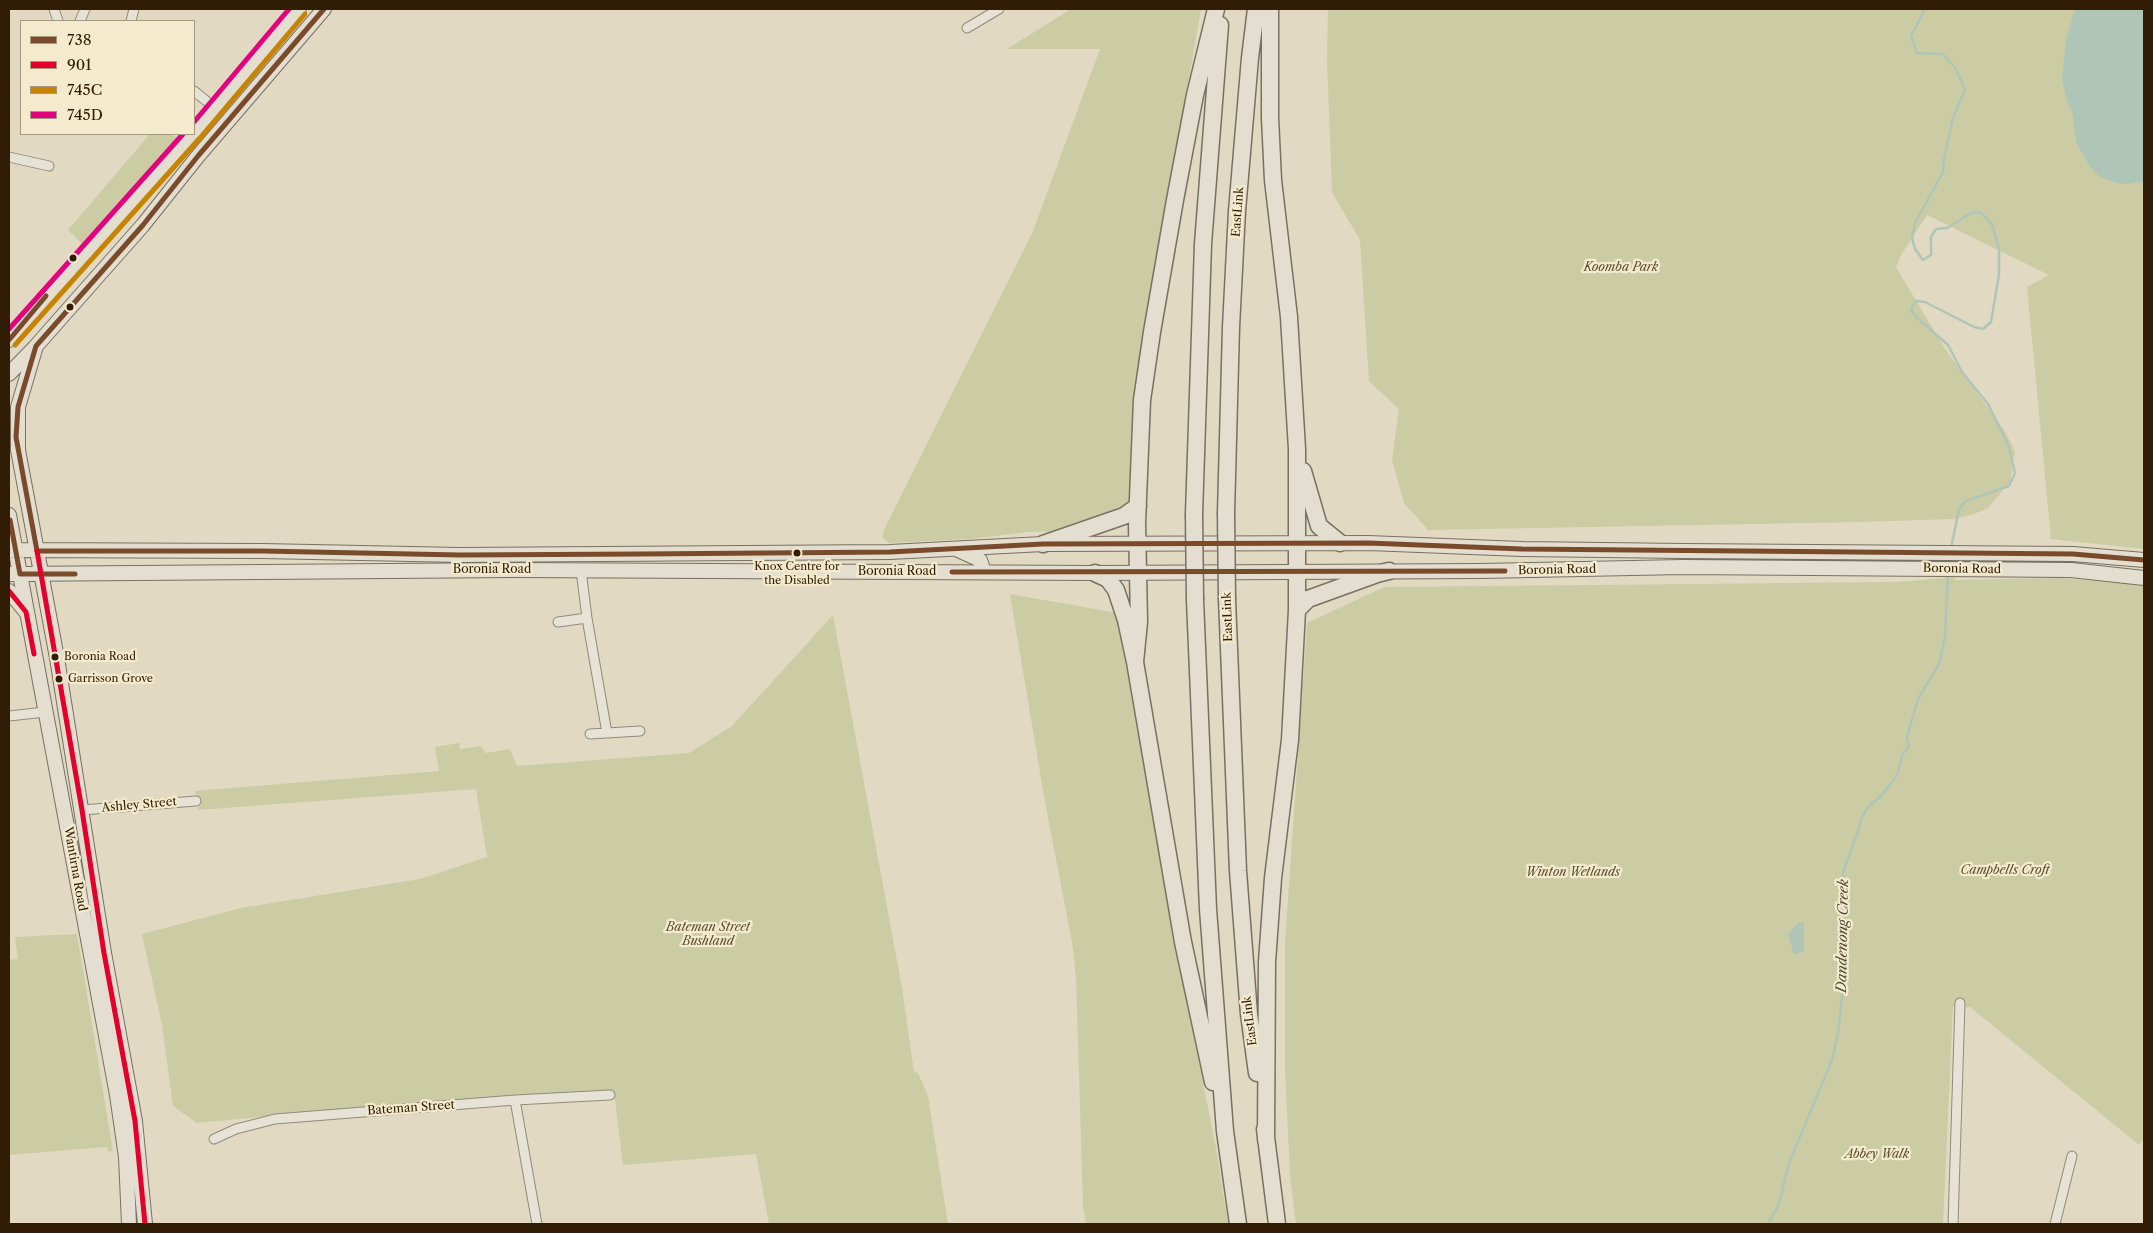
<!DOCTYPE html>
<style>
body{margin:0}
#map{position:relative;width:2153px;height:1233px;overflow:hidden;background:#e1d9c1;font-family:"Libre Caslon Text",serif}
canvas{display:block}
.frame{position:absolute;inset:0;border:10px solid #311c06;pointer-events:none}
.legend{position:absolute;left:20px;top:20px;width:175px;height:115px;box-sizing:border-box;background:#f4ebce;border:1px solid #a6987e;margin:0;padding:6px 9px;list-style:none;font-size:15px;color:#311c06}
.legend li{display:flex;align-items:center;gap:10px;height:25px}
.legend b{width:25px;border:1px solid #a6987e}
</style>
<div id="map">
<canvas width="2153" height="1233"></canvas>
<div class="frame"></div>
<ul class="legend">
<li><b style="height:6px;background:#7a4b2a"></b>738</li>
<li><b style="height:6px;background:#e4002b"></b>901</li>
<li><b style="height:6px;background:#c68402"></b>745C</li>
<li><b style="height:6px;background:#e5007d"></b>745D</li>
</ul>
</div>
<script>
const ctx = document.querySelector('canvas').getContext('2d');
ctx.lineJoin = 'round';
function fillPath(path, color) {
  ctx.fillStyle = color;
  ctx.fill(path, 'evenodd');
}
function shape(rows) {
  const path = new Path2D();
  for (const r of rows) {
    path.moveTo(r[0], r[1]);
    for (let i = 2; i < r.length; i += 2) path.lineTo(r[i], r[i + 1]);
  }
  return path;
}
function stroke(path, color, width, dash) {
  ctx.strokeStyle = color;
  ctx.lineWidth = width;
  ctx.lineCap = dash ? 'butt' : 'round';
  ctx.setLineDash(dash || []);
  ctx.stroke(path);
}
function write(font, color, halo, rows, align = 'center') {
  ctx.font = font + ' "Libre Caslon Text",serif';
  ctx.lineWidth = 4.5;
  ctx.setLineDash([]);
  ctx.textBaseline = 'middle';
  ctx.strokeStyle = halo;
  ctx.fillStyle = color;
  for (const [text, x, y, turn = 0] of rows) {
    ctx.save();
    ctx.translate(x, y);
    ctx.rotate((+turn || 0) * Math.PI / 180);
    ctx.textAlign = isNaN(turn) ? turn : align;
    if (halo) ctx.strokeText(text, 0, 0);
    ctx.fillText(text, 0, 0);
    ctx.restore();
  }
}
const green = shape([
 [1071,9,1201,9,1145,330,1132,433,1130,502,1122,511,1066,531,1028,532,970,539,889,543,882,537,884,530,1033,231,1100,49,1007,49],
 [1328,9,2144,9,2144,549,2051,539,2027,287,2049,275,1927,215,1901,255,1896,267,1945,349,2006,433,2015,452,2010,482,1988,508,1974,514,1954,519,1861,522,1428,530,1404,503,1392,460,1399,409,1369,381,1360,240,1332,192,1327,59],
 [150,134,166,134,188,140,89,251,68,230],
 [1955,577,1955,580,2058,578,2144,584,2144,1138,2139,1145,1970,1007,1953,1007,1943,1224,1296,1224,1290,1176,1285,1070,1285,943,1307,623,1384,587,1898,582],
 [1010,594,1118,613,1131,694,1162,851,1186,997,1216,1148,1228,1224,1086,1224,1083,1207,1076,977,1072,942,1045,802],
 [833,615,902,988,914,1072,918,1073,928,1096,948,1224,769,1224,756,1154,623,1165,614,1091,395,1104,197,1123,173,1106,162,1025,142,934,241,908,420,879,487,857,476,789,198,810,195,791,439,771,435,747,459,743,460,749,480,746,486,753,510,749,517,766,689,753,732,726],
 [77,934,113,1151,108,1152,107,1147,9,1155,9,960,18,959,15,937]
]);
const water = shape([
 [2075,9,2144,9,2144,181,2129,184,2117,183,2100,177,2090,167,2076,142,2073,115,2067,101,2062,79,2066,39],
 [1799,922,1804,923,1804,951,1794,955,1788,934]
]);
const stream = shape([
 [1925,9,1911,36,1917,53,1943,54,1956,69,1965,89,1953,118,1944,159,1943,172,1915,223,1912,238,1915,249,1923,260,1931,255,1931,237,1936,229,1947,228,1971,213,1980,212,1992,224,1999,249,1999,275,1991,322,1983,329,1974,327,1925,302,1915,301,1911,310,1916,317,1948,345,1962,372,1988,404,2008,445,2015,473,2009,486,1966,501,1959,509,1951,548],
 [1768,1224,1779,1204,1789,1163,1832,1060,1838,1033,1844,979,1840,945,1841,884,1844,869,1858,831,1861,819,1867,808,1883,794,1897,775,1903,753,1909,747,1907,737,1918,699,1939,664,1945,637,1948,573]
]);
const street = shape([
 [54,9,58,21],
 [80,21,85,9],
 [131,21,134,9],
 [967,28,999,9],
 [194,91,215,108],
 [9,157,49,166],
 [581,570,587,618,607,733],
 [558,622,587,618],
 [9,716,45,712],
 [590,734,640,731],
 [82,810,196,801],
 [515,1100,537,1224],
 [214,1139,236,1129,275,1119,515,1100,610,1095],
 [1953,1224,1960,1003],
 [2055,1224,2072,1156]
]);
const primary = shape([
 [194,133,299,9],
 [9,340,193,134],
 [36,346,18,407,18,450,57,658,104,953,135,1121,145,1224],
 [9,374,36,346,143,225,198,156,324,9],
 [9,515,117,1095,126,1157,129,1224],
 [9,550,262,551,460,555,890,552,1043,544,1368,543,1522,549,1684,551,2073,554,2144,560],
 [958,550,980,560,984,572],
 [9,574,515,570,1095,573,1480,571,1683,567,2071,570,2144,578],
 [9,591,26,612]
]);
const highway = shape([
 [1303,471,1319,526,1340,543],
 [1226,513,1231,327,1237,211,1250,58,1256,9],
 [1194,514,1203,244,1220,25],
 [1043,544,1124,516,1138,506],
 [1095,573,1108,579,1116,590,1126,620,1135,662,1183,942,1213,1082],
 [1227,599,1238,871,1249,1014,1257,1073],
 [1195,600,1208,909,1225,1131,1238,1224],
 [1297,610,1308,599,1377,574,1389,571],
 [1135,662,1139,622,1137,523,1142,400,1152,332,1175,200,1195,95,1216,9],
 [1265,1129,1277,1224],
 [1266,1140,1267,962,1273,878,1290,740,1297,610,1297,449,1289,317,1273,180,1270,118,1270,9]
]);
const highwayBridge = shape([
 [1226,513,1227,599],
 [1194,514,1195,600]
]);
const bus1 = shape([
 [324,9,198,156,143,225,36,346,18,407,16,437,37,551,262,551,460,555,640,554,890,552,1043,544,1368,543,1522,549,2073,554,2144,560],
 [9,340,46,296],
 [10,520,20,574,75,574],
 [952,572,1505,571]
]);
const bus2 = shape([
 [37,551,82,810,104,953,135,1121,145,1224],
 [9,591,26,612,34,654]
]);
const bus3 = shape([
 [200,138,305,14],
 [15,345,199,139]
]);
const bus4 = shape([
 [194,122,289,9],
 [9,329,183,134]
]);
const markers = [
 [73,258,4.5,"#311c06"],
 [70,307,4.5,"#311c06"],
 [797,553,4.5,"#311c06"],
 [55,657,4.5,"#311c06"],
 [59,679,4.5,"#311c06"]
];
const busNames = [
 ["Knox Centre for",797,567,"center"],
 ["the Disabled",797,581,"center"],
 ["Boronia Road",64,657],
 ["Garrisson Grove",68,679]
];
const streetNames = [
 ["EastLink",1238,212,-86],
 ["Boronia Road",1962,569,1],
 ["Boronia Road",492,570],
 ["Boronia Road",1557,570,-1],
 ["Boronia Road",897,572],
 ["EastLink",1228,617,-92],
 ["Ashley Street",139,805,-5],
 ["Wantirna Road",75,869,80],
 ["EastLink",1250,1021,-97],
 ["Bateman Street",411,1108,-4]
];
const parkNames = [
 ["Koomba Park",1621,268],
 ["Campbells Croft",2005,871],
 ["Winton Wetlands",1573,873],
 ["Bateman Street",708,928],
 ["Bushland",708,942],
 ["Abbey Walk",1877,1155]
];
const waterNames = [
 ["Dandenong Creek",1843,936,-89]
];
fillPath(green, '#cbcca4');
fillPath(water, '#afc5b7');
stroke(stream, '#afc5b7', 2.5);
stroke(street, '#928a7b', 11);
stroke(primary, '#787162', 16);
stroke(highway, '#787162', 19);
stroke(street, '#e7e2d6', 9);
stroke(primary, '#e3ded0', 14);
stroke(highway, '#e3ded0', 16);
stroke(highwayBridge, '#787162', 19, []);
stroke(highwayBridge, '#e3ded0', 16);
stroke(bus1, '#7a4b2a', 5);
stroke(bus2, '#e4002b', 5);
stroke(bus3, '#c68402', 5);
stroke(bus4, '#e5007d', 5);
for (const [x, y, r, color] of markers) {
  const dot = new Path2D();
  dot.arc(x, y, r, 0, 2 * Math.PI);
  ctx.fillStyle = color;
  ctx.fill(dot);
  stroke(dot, '#f4ebce', 2);
}
write('11px', '#311c06', '#f4ebce', busNames, 'left');
write('12px', '#311c06', '#f4ebce', streetNames);
write('italic 12px', '#5a4e2e', '#f4ebce', parkNames);
write('italic 14px', '#504c3a', '#f4ebce', waterNames);
</script>
